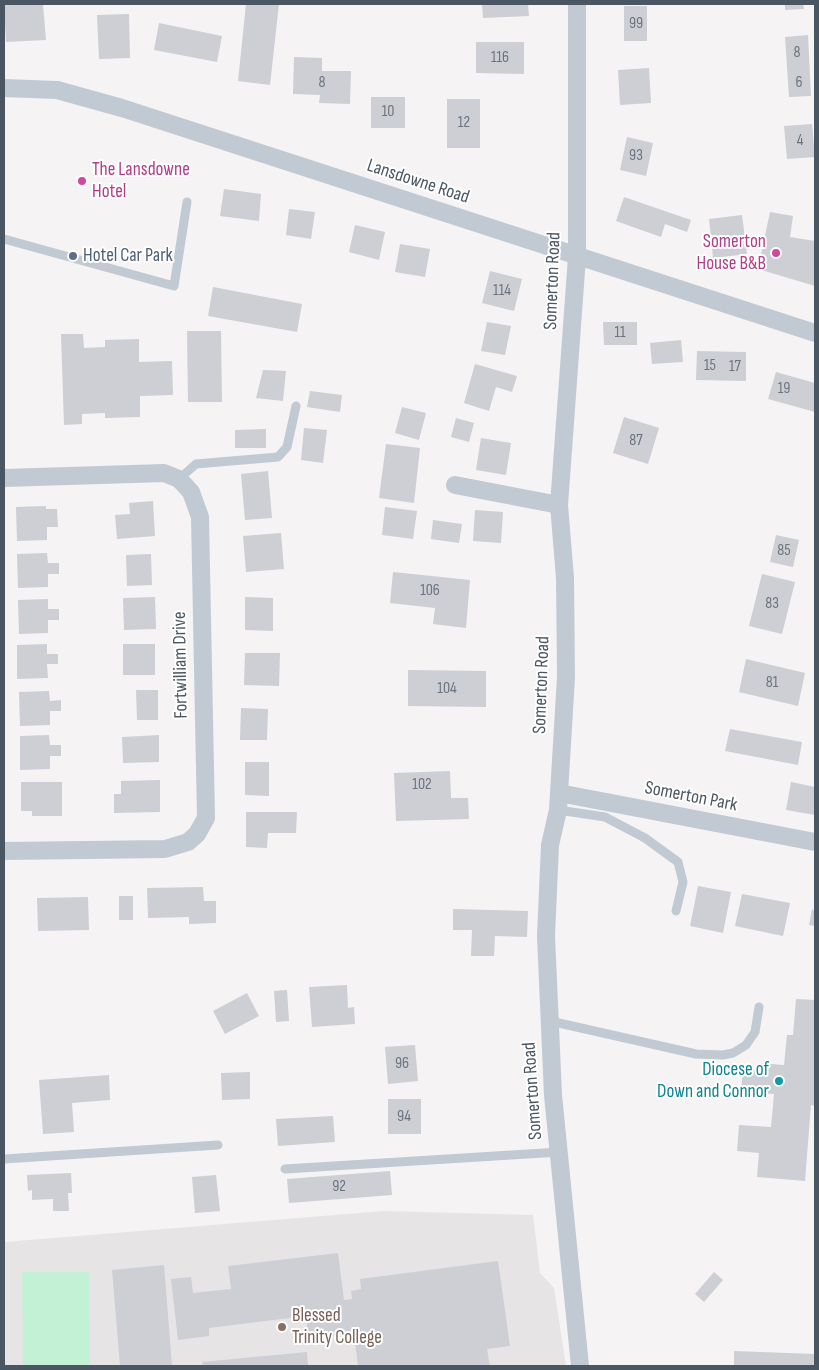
<!DOCTYPE html>
<style>
body{margin:0}
#map{position:relative;width:819px;height:1370px;overflow:hidden;background:#f5f3f3;font-family:"Sofia Sans Condensed",sans-serif}
canvas{display:block}
.frame{position:absolute;inset:0;border:5px solid #4a5661;pointer-events:none}
</style>
<div id="map">
<canvas width="819" height="1370"></canvas>
<div class="frame"></div>
</div>
<script>
const ctx = document.querySelector('canvas').getContext('2d');
ctx.lineJoin = 'round';
function fillPath(path, color) {
  ctx.fillStyle = color;
  ctx.fill(path, 'evenodd');
}
function shape(rows) {
  const path = new Path2D();
  for (const r of rows) {
    path.moveTo(r[0], r[1]);
    for (let i = 2; i < r.length; i += 2) path.lineTo(r[i], r[i + 1]);
  }
  return path;
}
function stroke(path, color, width, dash) {
  ctx.strokeStyle = color;
  ctx.lineWidth = width;
  ctx.lineCap = dash ? 'butt' : 'round';
  ctx.setLineDash(dash || []);
  ctx.stroke(path);
}
function write(font, color, halo, rows, align = 'center') {
  ctx.font = font + ' "Sofia Sans Condensed",sans-serif';
  ctx.lineWidth = 4;
  ctx.setLineDash([]);
  ctx.textBaseline = 'middle';
  ctx.strokeStyle = halo;
  ctx.fillStyle = color;
  for (const [text, x, y, turn = 0] of rows) {
    ctx.save();
    ctx.translate(x, y);
    ctx.rotate((+turn || 0) * Math.PI / 180);
    ctx.textAlign = isNaN(turn) ? turn : align;
    if (halo) ctx.strokeText(text, 0, 0);
    ctx.fillText(text, 0, 0);
    ctx.restore();
  }
}
const education = shape([
 [384,1211,533,1215,540,1273,554,1288,566,1366,5,1366,5,1242]
]);
const green = shape([
 [22,1272,89,1272,90,1366,23,1366]
]);
const building = shape([
 [4,4,43,4,46,40,6,42],
 [246,4,279,4,270,85,238,81],
 [482,4,528,4,529,16,483,18],
 [785,4,803,4,804,9,785,10],
 [624,6,647,6,647,41,624,41],
 [129,14,130,58,99,59,97,15],
 [159,23,222,36,217,62,154,50],
 [808,35,811,96,789,97,785,37],
 [476,42,524,42,524,74,476,73],
 [294,57,322,58,322,71,351,71,350,104,319,103,320,95,293,94],
 [649,68,651,103,620,105,618,70],
 [371,97,405,97,405,128,371,128],
 [447,99,480,99,480,148,447,148],
 [812,124,815,157,787,159,784,126],
 [627,137,653,143,646,176,620,170],
 [224,189,261,194,259,221,220,216],
 [624,197,691,220,687,232,665,224,661,237,616,221],
 [289,209,315,212,311,239,286,235],
 [770,212,793,216,790,237,815,241,815,286,758,269],
 [742,215,747,254,713,258,709,219],
 [355,225,385,232,379,260,349,252],
 [400,244,430,249,425,277,395,272],
 [490,271,522,279,514,311,482,303],
 [213,287,302,304,297,332,208,316],
 [487,322,511,326,505,355,481,351],
 [603,322,637,322,637,345,604,345],
 [187,331,221,331,222,402,188,402],
 [61,334,83,334,84,348,105,347,105,340,139,339,139,362,172,361,173,395,140,396,140,417,105,418,105,413,82,414,82,424,64,425],
 [681,340,683,362,652,364,650,343],
 [697,351,746,352,746,381,696,380],
 [475,364,517,376,512,392,496,387,489,411,464,403],
 [263,370,286,371,283,401,256,398],
 [776,372,815,383,815,412,768,399],
 [310,391,342,395,340,412,307,407],
 [402,407,426,413,419,440,395,433],
 [624,417,659,428,648,464,613,453],
 [456,418,474,423,469,442,451,437],
 [304,428,327,430,323,463,301,460],
 [266,429,266,448,235,448,235,430],
 [481,438,511,443,506,475,476,470],
 [386,444,420,448,414,503,379,498],
 [268,471,272,518,245,520,241,474],
 [153,501,155,536,117,539,115,515,130,514,129,503],
 [46,506,46,509,57,509,58,527,47,527,47,540,17,541,16,507],
 [385,507,417,511,413,539,382,535],
 [475,510,503,512,501,543,473,541],
 [433,520,462,524,459,543,431,539],
 [281,533,284,569,246,572,243,536],
 [776,535,799,540,793,567,770,562],
 [47,553,48,563,59,563,59,574,48,574,48,587,18,588,17,554],
 [151,554,152,585,127,586,126,555],
 [393,572,470,580,466,628,433,624,435,608,390,603],
 [762,574,795,582,782,634,749,626],
 [155,597,156,629,124,630,123,598],
 [245,597,273,598,273,631,245,630],
 [48,599,48,609,59,609,59,620,48,620,48,633,19,634,18,600],
 [47,644,47,654,58,654,58,664,47,664,48,678,17,679,17,645],
 [123,644,155,644,155,675,123,675],
 [245,653,280,653,279,686,244,685],
 [746,659,805,673,798,706,739,692],
 [408,670,486,671,486,707,408,706],
 [136,690,158,690,158,720,137,720],
 [49,691,50,701,61,700,61,711,50,711,50,725,20,726,19,692],
 [241,708,268,709,267,740,240,740],
 [730,729,802,742,798,765,725,751],
 [49,735,50,745,61,745,61,756,50,756,50,769,20,770,20,736],
 [159,735,159,762,123,763,122,737],
 [245,762,269,762,269,796,245,795],
 [450,771,451,798,468,798,469,819,396,821,394,773],
 [160,780,160,812,114,813,114,794,121,794,121,781],
 [21,782,62,782,62,816,32,816,32,811,21,811],
 [791,782,815,787,815,815,786,810],
 [246,812,297,812,296,833,268,833,267,848,246,847],
 [698,886,731,892,723,933,690,926],
 [203,887,204,901,216,901,216,923,189,924,189,917,148,918,147,888],
 [742,894,790,903,783,936,735,926],
 [119,896,133,896,133,920,119,920],
 [88,897,89,930,38,931,37,898],
 [453,909,528,911,527,937,495,936,494,956,471,956,472,930,453,930],
 [812,909,815,911,815,926,809,925],
 [347,985,348,1008,354,1007,355,1024,312,1027,309,987],
 [287,990,289,1021,276,1022,274,991],
 [247,993,259,1016,225,1034,213,1011],
 [796,999,815,1000,815,1106,811,1105,805,1181,757,1177,759,1153,737,1151,739,1125,771,1127,774,1094,741,1092,743,1069,758,1070,758,1063,784,1065,787,1035,793,1035],
 [415,1045,418,1081,388,1084,385,1047],
 [250,1072,250,1099,222,1100,221,1073],
 [109,1075,110,1100,72,1103,74,1132,43,1134,39,1080],
 [388,1099,421,1099,421,1134,388,1134],
 [333,1116,335,1142,278,1146,276,1119],
 [390,1171,392,1195,289,1203,287,1179],
 [71,1173,72,1193,68,1193,69,1211,53,1211,53,1199,32,1200,32,1190,28,1191,27,1175],
 [216,1175,220,1211,195,1213,192,1177],
 [338,1253,344,1300,352,1299,351,1291,361,1289,360,1279,498,1261,510,1346,487,1349,490,1366,358,1366,354,1334,309,1339,306,1316,209,1328,209,1336,178,1340,171,1279,191,1277,193,1293,231,1289,228,1266],
 [164,1265,172,1366,120,1366,112,1270],
 [714,1272,723,1280,704,1302,695,1294],
 [734,1351,815,1354,815,1366,734,1366],
 [307,1352,308,1366,203,1366,202,1362]
]);
const service = shape([
 [4,239,174,286,187,202],
 [179,479,196,464,278,457,287,447,296,406],
 [558,810,605,817,645,838,678,862,683,882,676,911],
 [550,1021,696,1054,723,1055,733,1053,746,1045,755,1032,759,1007],
 [4,1159,218,1145],
 [285,1169,560,1152]
]);
const minor = shape([
 [577,4,577,257,559,505,565,578,566,677,558,810,550,845,546,936,553,1095,580,1366],
 [4,88,57,90,122,108,815,333],
 [4,478,164,473,179,479,191,492,200,517,206,818,197,834,188,842,165,849,4,851],
 [455,485,559,505],
 [559,793,815,842]
]);
const markers = [
 [82,181,5,"#d1479c"],
 [776,253,5,"#d1479c"],
 [73,256,5,"#5c6f8a"],
 [779,1081,5,"#0f9aa8"],
 [282,1327,5,"#8d6e63"]
];
const numberNames = [
 ["99",636,24],
 ["8",797,53],
 ["116",500,58],
 ["8",322,83],
 ["6",799,83],
 ["10",388,112],
 ["12",464,123],
 ["4",800,141],
 ["93",636,156],
 ["114",502,291],
 ["11",620,333],
 ["15",710,366],
 ["17",735,367],
 ["19",784,389],
 ["87",636,441],
 ["85",784,551],
 ["106",430,591],
 ["83",772,604],
 ["81",772,683],
 ["104",447,689],
 ["102",422,785],
 ["96",402,1064],
 ["94",404,1117],
 ["92",339,1187]
];
const hotelNames = [
 ["The Lansdowne",92,170],
 ["Hotel",92,192],
 ["Somerton",766,242,"right"],
 ["House B&B",766,264,"right"]
];
const streetNames = [
 ["Lansdowne Road",418,182,18],
 ["Somerton Road",553,281,-88],
 ["Fortwilliam Drive",181,665,-91],
 ["Somerton Road",542,685,-88],
 ["Somerton Park",691,797,11],
 ["Somerton Road",533,1091,-94]
];
const serviceNames = [
 ["Hotel Car Park",83,256]
];
const cultureNames = [
 ["Diocese of",769,1070],
 ["Down and Connor",769,1092]
];
const educationNames = [
 ["Blessed",292,1316],
 ["Trinity College",292,1338]
];
fillPath(education, '#e6e4e5');
fillPath(green, '#c3f1d5');
fillPath(building, '#cdcfd5');
stroke(service, '#c1cad2', 9);
stroke(minor, '#c1cad2', 18);
for (const [x, y, r, color] of markers) {
  const dot = new Path2D();
  dot.arc(x, y, r, 0, 2 * Math.PI);
  ctx.fillStyle = color;
  ctx.fill(dot);
  stroke(dot, '#fff', 2);
}
write('16px', '#6b747e', null, numberNames);
write('19px', '#b23c85', '#fff', hotelNames, 'left');
write('19px', '#4a5661', '#fff', streetNames);
write('19px', '#4e5e75', '#fff', serviceNames, 'left');
write('19px', '#0d838f', '#fff', cultureNames, 'right');
write('19px', '#785e54', '#fff', educationNames, 'left');
</script>
